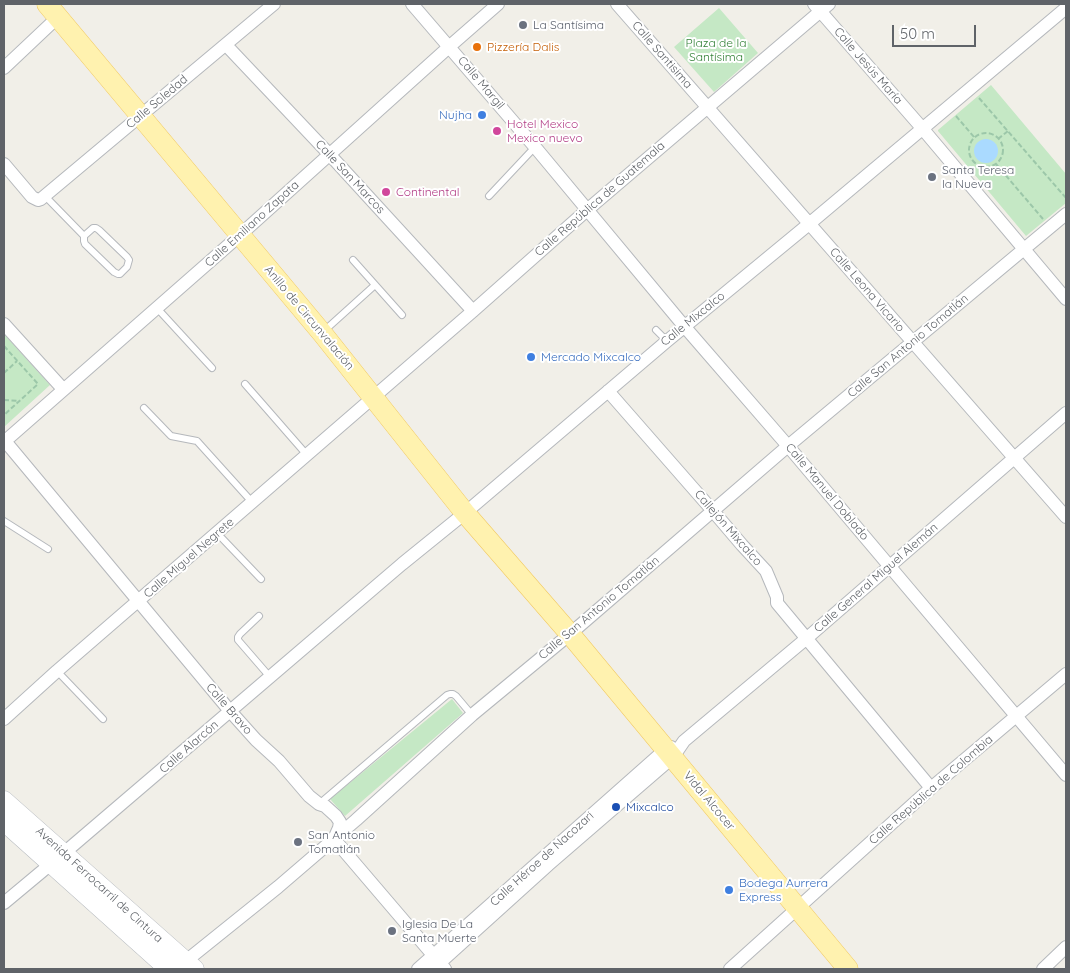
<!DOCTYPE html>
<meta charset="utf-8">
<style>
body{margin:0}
#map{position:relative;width:1070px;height:973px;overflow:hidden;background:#f1efe8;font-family:Quicksand,sans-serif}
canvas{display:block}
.frame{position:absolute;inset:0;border:5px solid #5f6368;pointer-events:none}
.scale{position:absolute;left:892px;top:25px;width:84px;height:22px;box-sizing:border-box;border:2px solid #5f6368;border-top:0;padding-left:6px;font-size:15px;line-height:18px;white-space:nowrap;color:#5f6368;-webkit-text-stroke:4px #fff;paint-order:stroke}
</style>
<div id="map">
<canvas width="1070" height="973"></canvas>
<div class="frame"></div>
<div class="scale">50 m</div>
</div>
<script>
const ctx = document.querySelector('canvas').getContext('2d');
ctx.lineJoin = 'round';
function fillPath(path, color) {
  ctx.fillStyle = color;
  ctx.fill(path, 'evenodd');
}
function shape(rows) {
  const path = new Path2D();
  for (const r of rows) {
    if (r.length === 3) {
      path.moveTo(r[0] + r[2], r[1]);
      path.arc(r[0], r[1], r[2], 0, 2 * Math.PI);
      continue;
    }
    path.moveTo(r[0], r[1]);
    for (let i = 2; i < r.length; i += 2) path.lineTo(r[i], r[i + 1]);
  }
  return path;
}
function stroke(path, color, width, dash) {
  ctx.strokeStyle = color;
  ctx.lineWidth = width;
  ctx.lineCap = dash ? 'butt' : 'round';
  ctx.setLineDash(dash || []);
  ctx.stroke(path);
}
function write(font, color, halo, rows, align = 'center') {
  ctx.font = font + ' Quicksand,sans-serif';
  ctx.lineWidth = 4;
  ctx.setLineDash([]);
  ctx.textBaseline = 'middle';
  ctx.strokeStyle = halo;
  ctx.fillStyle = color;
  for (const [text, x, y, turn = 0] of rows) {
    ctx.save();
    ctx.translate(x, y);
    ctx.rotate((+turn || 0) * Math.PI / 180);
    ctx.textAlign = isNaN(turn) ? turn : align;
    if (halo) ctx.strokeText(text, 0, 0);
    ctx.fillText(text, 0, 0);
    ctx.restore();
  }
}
const green = shape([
 [719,8,758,53,714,92,674,47],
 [991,85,1066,174,1066,203,1026,236,938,131,938,130],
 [4,334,50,385,4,427],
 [452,699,463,713,345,816,330,799]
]);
const water = shape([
 [986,151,12]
]);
const path = shape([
 [979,98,1066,198],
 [956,116,974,137],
 [986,150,17],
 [998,139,1008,131],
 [996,164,1043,219],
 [4,346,38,384,4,415],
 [4,373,17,361],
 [4,400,20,401]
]);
const lane = shape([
 [45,196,84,236,84,241,85,244,114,272,118,274,120,274,127,267,129,260,127,257,99,230,96,228,93,228,84,236],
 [489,196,535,147],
 [353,260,402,315],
 [156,307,212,368],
 [656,330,667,341],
 [324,331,375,285],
 [245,384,307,455],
 [144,408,171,436,197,441,252,502],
 [4,521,48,549],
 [217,533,261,579],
 [259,616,240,634,238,637,238,640,270,677],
 [57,671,103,719],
 [319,804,447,695,450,694,453,694,456,696,472,715]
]);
const street = shape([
 [412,4,535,147,684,326,788,446,1066,775],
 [617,4,1066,517],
 [814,4,922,128,1066,299],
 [226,45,330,155,473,311],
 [4,68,58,17],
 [4,164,32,197,38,200,41,199,274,4],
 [4,324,63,389],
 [608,391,713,511,742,545,766,571,777,597,777,603,931,788],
 [5,441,230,711,256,740,279,761,309,796,319,804,325,806,336,816,340,822,339,828,334,839,445,969],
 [4,442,240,235,450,46,498,4],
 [4,719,57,671,473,311,587,210,829,4],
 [4,903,64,853,402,564,465,513,667,341,809,224,1066,8],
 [176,969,278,887,356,820,472,715,570,634,788,446,1066,214],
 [418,969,543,858,666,749,671,747],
 [433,969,548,865,673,757,684,741,807,638,1066,413],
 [730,969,931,788,1066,674],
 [1043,969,1066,947]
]);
const secondary = shape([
 [4,800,195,969],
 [4,822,168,969]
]);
const primary = shape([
 [47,4,322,333,465,513,570,634,848,969]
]);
const markers = [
 [523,25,5,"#6b7280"],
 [477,47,5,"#e8710a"],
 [482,115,5,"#3f7fe0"],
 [497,131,5,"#d1479c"],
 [932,177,5,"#6b7280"],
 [386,192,5,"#d1479c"],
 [531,357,5,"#3f7fe0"],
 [616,807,5,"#1a4fb4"],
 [298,842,5,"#6b7280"],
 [729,890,5,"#3f7fe0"],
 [392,931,5,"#6b7280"]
];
const worshipNames = [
 ["La Santísima",533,25],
 ["Santa Teresa",942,170],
 ["la Nueva",942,184],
 ["San Antonio",308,835],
 ["Tomatlán",308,849],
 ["Iglesia De La",402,924],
 ["Santa Muerte",402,938]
];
const parkNames = [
 ["Plaza de la",716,43],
 ["Santísima",716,57]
];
const foodNames = [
 ["Pizzería Dalis",487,47]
];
const streetNames = [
 ["Calle Santisima",662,55,49],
 ["Calle Jesús María",868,66,49],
 ["Calle Margil",481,83,50],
 ["Calle Soledad",157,102,-40],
 ["Calle San Marcos",350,177,47],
 ["Calle República de Guatemala",600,199,-41],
 ["Calle Emiliano Zapata",252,224,-42],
 ["Calle Leona Vicario",867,290,49],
 ["Anillo de Circunvalación",309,318,50],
 ["Calle Mixcalco",693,319,-39],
 ["Calle San Antonio Tomatlán",908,346,-40],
 ["Calle Manuel Doblado",827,492,50],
 ["Callejón Mixcalco",728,528,49],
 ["Calle Miguel Negrete",189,558,-41],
 ["Calle General Miguel Alemán",876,578,-41],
 ["Calle San Antonio Tomatlán",599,608,-40],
 ["Calle Bravo",229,709,49],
 ["Calle Alarcón",189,747,-41],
 ["Calle República de Colombia",931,790,-41],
 ["Vidal Alcocer",709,801,50],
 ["Calle Héroe de Nacozari",542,859,-42],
 ["Avenida Ferrocarril de Cintura",99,885,42]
];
const shopNames = [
 ["Nujha",472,115,"right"],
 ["Mercado Mixcalco",541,357],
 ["Bodega Aurrera",739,883],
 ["Express",739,897]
];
const hotelNames = [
 ["Hotel Mexico",507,124],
 ["Mexico nuevo",507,138],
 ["Continental",396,192]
];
const transitNames = [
 ["Mixcalco",626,807]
];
fillPath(green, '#c5e8c5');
fillPath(water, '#aadaff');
stroke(lane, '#b5b8bc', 8);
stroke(street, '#b5b8bc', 14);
stroke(secondary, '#b6babf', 19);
stroke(primary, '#f2c960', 21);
stroke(path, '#9cc7a9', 2, [5, 2.5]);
stroke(lane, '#fff', 6);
stroke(street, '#fff', 12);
stroke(secondary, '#fff', 18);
stroke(primary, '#fff2af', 20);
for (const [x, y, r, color] of markers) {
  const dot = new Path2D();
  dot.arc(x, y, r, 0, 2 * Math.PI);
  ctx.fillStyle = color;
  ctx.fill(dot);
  stroke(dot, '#fff', 2);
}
write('12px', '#5b616d', '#fff', worshipNames, 'left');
write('12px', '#348238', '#fff', parkNames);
write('12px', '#c56008', '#fff', foodNames, 'left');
write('12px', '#5f6368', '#fff', streetNames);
write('12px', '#366cbe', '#fff', shopNames, 'left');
write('12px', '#b23c85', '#fff', hotelNames, 'left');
write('12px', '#164399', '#fff', transitNames, 'left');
</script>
